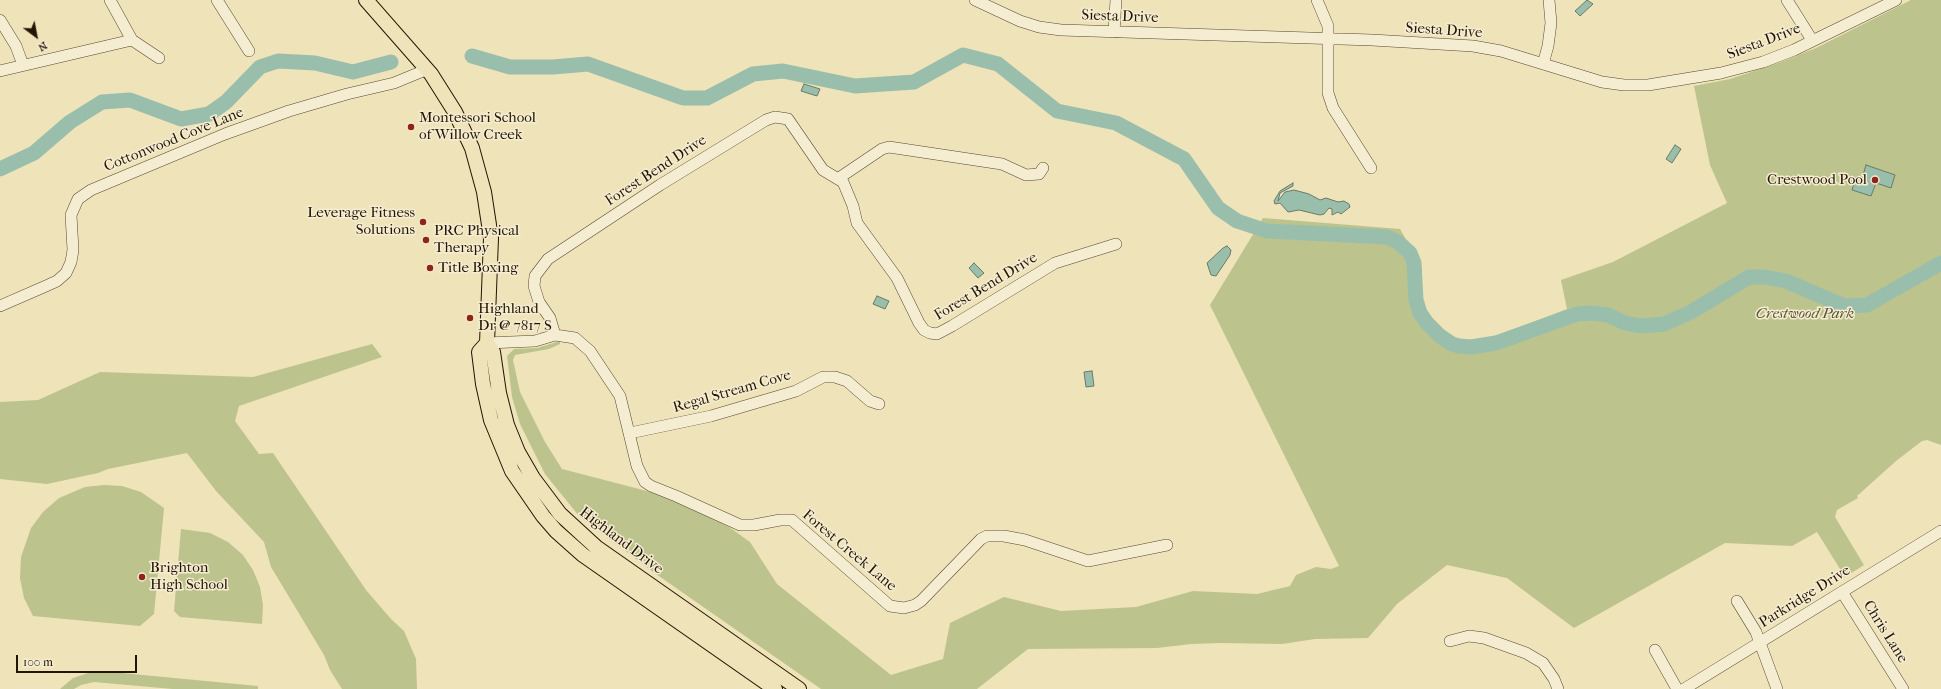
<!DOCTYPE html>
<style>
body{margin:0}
#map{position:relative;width:1941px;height:689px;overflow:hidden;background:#efe3b9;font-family:"IM FELL French Canon",serif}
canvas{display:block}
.north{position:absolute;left:16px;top:16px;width:40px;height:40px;-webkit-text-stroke:3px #f5edd2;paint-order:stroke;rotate:148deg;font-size:11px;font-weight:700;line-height:16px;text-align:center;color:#231503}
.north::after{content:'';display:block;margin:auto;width:14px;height:18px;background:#231503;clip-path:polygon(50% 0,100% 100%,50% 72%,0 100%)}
.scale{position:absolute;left:16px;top:655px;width:121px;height:18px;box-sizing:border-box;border:2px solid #231503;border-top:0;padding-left:5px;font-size:12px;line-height:14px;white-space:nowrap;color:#231503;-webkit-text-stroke:3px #f5edd2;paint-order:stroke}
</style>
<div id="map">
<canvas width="1941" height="689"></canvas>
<div class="north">N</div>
<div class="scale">100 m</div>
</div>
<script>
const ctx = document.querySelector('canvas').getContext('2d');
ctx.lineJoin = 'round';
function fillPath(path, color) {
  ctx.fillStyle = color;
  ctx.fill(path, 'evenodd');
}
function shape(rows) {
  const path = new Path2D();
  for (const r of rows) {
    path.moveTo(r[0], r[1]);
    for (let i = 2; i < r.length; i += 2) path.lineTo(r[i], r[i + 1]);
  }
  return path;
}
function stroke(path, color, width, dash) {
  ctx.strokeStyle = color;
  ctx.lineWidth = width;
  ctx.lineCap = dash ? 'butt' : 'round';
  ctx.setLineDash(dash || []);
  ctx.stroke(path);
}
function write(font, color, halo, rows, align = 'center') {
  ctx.font = font + ' "IM FELL French Canon",serif';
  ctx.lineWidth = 3;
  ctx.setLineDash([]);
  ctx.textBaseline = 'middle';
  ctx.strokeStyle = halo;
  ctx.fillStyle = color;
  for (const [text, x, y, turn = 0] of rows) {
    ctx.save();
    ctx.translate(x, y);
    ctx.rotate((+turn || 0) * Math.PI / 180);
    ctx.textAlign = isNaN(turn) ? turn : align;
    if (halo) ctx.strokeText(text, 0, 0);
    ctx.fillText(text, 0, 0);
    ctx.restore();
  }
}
const green = shape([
 [1911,0,1941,0,1941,445,1927,440,1922,441,1896,461,1857,496,1858,498,1837,510,1835,517,1864,565,1845,577,1817,532,1792,546,1725,543,1574,628,1507,578,1447,565,1397,604,1368,638,1315,639,1282,644,1220,643,1191,644,1157,648,1028,649,977,689,821,689,656,574,579,516,545,474,520,424,512,397,507,356,514,349,537,348,560,341,560,344,549,349,515,355,513,360,520,392,545,442,562,469,670,497,729,527,750,542,777,584,891,675,943,659,950,623,1004,597,1061,611,1136,607,1193,591,1257,594,1290,586,1296,575,1316,567,1331,569,1339,566,1210,305,1263,218,1400,229,1422,268,1420,290,1421,310,1460,344,1494,337,1567,309,1561,280,1613,262,1727,203,1710,165,1694,86,1730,79,1781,62,1816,48],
 [372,344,382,357,239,406,235,421,259,454,273,453,366,590,391,619,404,631,416,659,417,689,342,689,330,670,324,655,271,567,264,542,216,491,187,453,108,469,98,473,47,484,0,479,0,402,38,400,100,372,253,377],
 [104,485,122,486,141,492,164,508,154,614,140,626,33,616,24,598,20,578,21,557,31,528,43,512,59,498,85,487],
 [181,529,210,533,228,542,243,555,253,570,260,587,263,605,262,624,180,617,174,611],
 [94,671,101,671,258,686,258,689,173,689,94,682,81,685,74,689,60,689,73,678]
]);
const water = shape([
 [1587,0,1593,4,1580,16,1575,11,1587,0],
 [804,84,820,89,817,96,801,91,804,84],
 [1675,145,1681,149,1672,163,1666,159,1675,145],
 [1866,165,1895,175,1891,188,1876,183,1871,196,1852,190,1856,177,1862,179,1866,165],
 [1293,183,1293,186,1280,193,1278,201,1285,192,1294,190,1309,194,1320,200,1326,198,1338,202,1344,201,1349,204,1350,207,1341,214,1338,212,1332,215,1332,209,1329,208,1324,214,1320,215,1299,210,1288,212,1280,203,1275,204,1274,201,1280,191,1293,183],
 [1227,246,1231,250,1230,255,1216,276,1211,275,1207,263,1223,248,1227,246],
 [974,263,984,273,978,278,969,268,974,263],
 [877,296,889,301,885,309,873,304,877,296],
 [1092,371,1094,386,1086,387,1084,372,1092,371]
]);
const river = shape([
 [472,56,510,67,553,67,588,64,683,98,707,98,753,74,783,71,855,86,914,82,963,55,998,64,1057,111,1116,123,1184,159,1218,208,1237,221,1267,231,1387,237,1398,242,1410,253,1414,263,1416,300,1420,313,1427,323,1440,336,1452,344,1459,346,1471,347,1496,343,1577,314,1591,313,1608,315,1625,323,1641,326,1664,324,1691,312,1749,277,1765,277,1786,281,1844,306,1867,305,1941,263],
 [0,169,34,153,70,122,102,102,130,100,181,119,209,114,226,102,260,67,278,61,315,63,353,72,391,62]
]);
const minor = shape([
 [110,0,132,40,159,58],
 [217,0,249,51],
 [975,0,1020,21,1039,27,1061,30,1372,40,1473,46,1501,51,1602,82,1624,85,1648,85,1721,73,1763,62,1794,50,1896,0],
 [1317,0,1328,26,1328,93,1333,108,1371,168],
 [1787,0,1812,40],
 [0,20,16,46,23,65],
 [1114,32,1116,0],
 [1543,64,1548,46,1551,23,1549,0],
 [0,71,132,40],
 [839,178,882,149,889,147,1002,164,1026,175,1039,174,1043,168],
 [0,306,46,286,57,281,66,273,71,262,73,250,71,215,78,199,91,190,225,134,289,111,347,94,394,83,428,69],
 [555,335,550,318,539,302,534,286,535,276,548,259,660,185,766,120,775,117,788,119,823,170,843,182,853,206,857,223,897,278,919,323,924,330,930,333,937,334,952,326,1055,263,1116,244],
 [487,343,535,341,555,335,575,338,590,351,620,396,637,466,645,482,651,486,676,496,740,525,754,525,780,520,792,520,890,606,904,608,915,605,921,601,981,539,987,536,1004,536,1025,540,1088,561,1167,545],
 [630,433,711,416,796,391,823,377,835,377,847,381,870,401,879,404],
 [1842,592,1903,689],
 [1737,601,1756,632,1777,689],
 [1450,641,1469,636,1484,638,1526,653,1543,663,1554,679,1558,689],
 [1655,650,1677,689],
 [1684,689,1941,531]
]);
const major = shape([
 [366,0,431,74,455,112,472,148,484,192,491,238,487,343,493,352,499,393,507,425,518,452,533,478,560,514,596,547,799,689],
 [487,343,479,352,483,384,491,420,512,471,543,516,556,531,583,555,775,689]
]);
const markers = [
 [411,127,4,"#8f2418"],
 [1875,180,4,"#8f2418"],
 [423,222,4,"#8f2418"],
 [426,240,4,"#8f2418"],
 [430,268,4,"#8f2418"],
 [470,318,4,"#8f2418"],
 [142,577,4,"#8f2418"]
];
const streetNames = [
 ["Siesta Drive",1120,17,2],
 ["Siesta Drive",1444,31,4],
 ["Siesta Drive",1764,42,-21],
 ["Cottonwood Cove Lane",174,140,-22],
 ["Forest Bend Drive",656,171,-33],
 ["Forest Bend Drive",986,287,-31],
 ["Regal Stream Cove",732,392,-16],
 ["Highland Drive",621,541,37],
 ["Forest Creek Lane",849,551,40],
 ["Parkridge Drive",1805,597,-32],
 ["Chris Lane",1885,632,58]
];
const poiNames = [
 ["Montessori School",419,118],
 ["of Willow Creek",419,135],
 ["Crestwood Pool",1867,180,"right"],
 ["Leverage Fitness",415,213,"right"],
 ["Solutions",415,230,"right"],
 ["PRC Physical",434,231],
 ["Therapy",434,248],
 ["Title Boxing",438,268],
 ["Highland",478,309],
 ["Dr @ 7817 S",478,326],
 ["Brighton",150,568],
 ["High School",150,585]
];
const parkNames = [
 ["Crestwood Park",1805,314]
];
fillPath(green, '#bdc38c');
fillPath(water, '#9abeac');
stroke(water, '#6a7a68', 1);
stroke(river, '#9abeac', 15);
stroke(minor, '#564830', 12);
stroke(major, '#231503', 16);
stroke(minor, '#f5edd2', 11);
stroke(major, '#efe3b9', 14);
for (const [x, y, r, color] of markers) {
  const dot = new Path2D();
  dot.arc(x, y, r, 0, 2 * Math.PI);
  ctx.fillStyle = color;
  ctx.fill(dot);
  stroke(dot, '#f5edd2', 1.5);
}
write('15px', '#231503', '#f5edd2', streetNames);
write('15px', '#231503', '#f5edd2', poiNames, 'left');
write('italic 15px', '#595233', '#f5edd2', parkNames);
</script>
